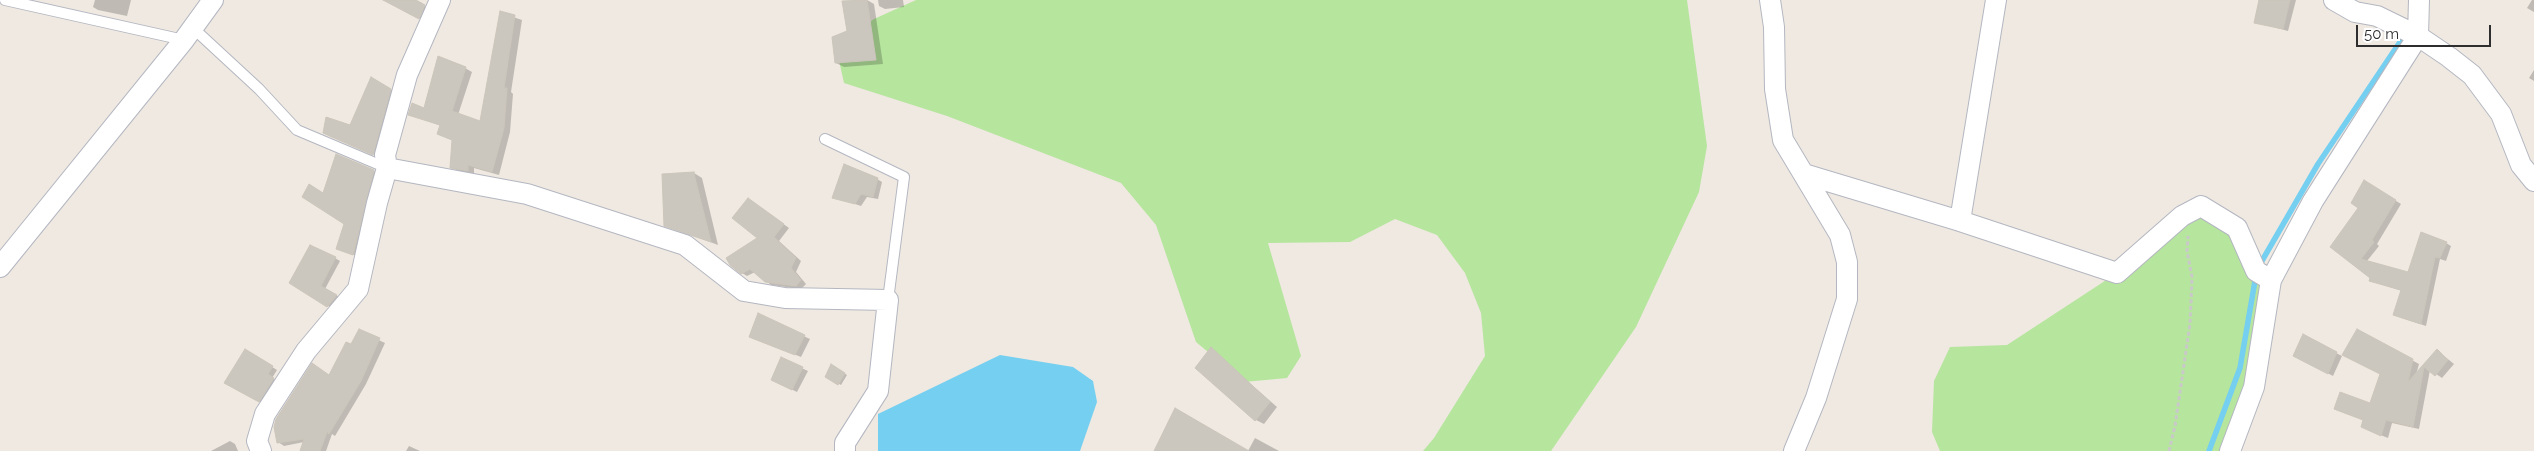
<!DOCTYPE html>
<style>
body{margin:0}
#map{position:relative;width:2534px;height:451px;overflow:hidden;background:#efe9e1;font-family:Raleway,sans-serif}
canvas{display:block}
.scale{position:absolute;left:2356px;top:25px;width:135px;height:22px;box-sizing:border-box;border:2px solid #2e2e2e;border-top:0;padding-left:6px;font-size:15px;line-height:18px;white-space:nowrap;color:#2e2e2e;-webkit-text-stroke:4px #fff;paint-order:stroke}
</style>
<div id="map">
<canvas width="2534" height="451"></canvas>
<div class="scale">50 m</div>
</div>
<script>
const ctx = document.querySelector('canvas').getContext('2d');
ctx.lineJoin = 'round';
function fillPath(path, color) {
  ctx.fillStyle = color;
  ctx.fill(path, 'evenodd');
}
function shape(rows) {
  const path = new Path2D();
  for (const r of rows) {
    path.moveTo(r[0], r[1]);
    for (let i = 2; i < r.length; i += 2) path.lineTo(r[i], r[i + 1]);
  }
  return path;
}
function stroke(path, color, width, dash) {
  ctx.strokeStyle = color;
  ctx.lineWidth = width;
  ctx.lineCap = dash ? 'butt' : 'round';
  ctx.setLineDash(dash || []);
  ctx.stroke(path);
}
const green = shape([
 [916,0,1687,0,1707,146,1699,192,1636,327,1551,451,1423,451,1434,438,1485,356,1481,313,1465,273,1437,235,1395,219,1350,242,1268,243,1301,356,1287,378,1244,382,1196,342,1156,225,1121,183,947,116,844,83,836,47,874,19],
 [2199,209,2237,228,2271,280,2230,451,1940,451,1932,432,1934,381,1950,347,2007,345,2117,273]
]);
const water = shape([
 [1000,355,1073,367,1093,381,1097,402,1080,451,878,451,878,414]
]);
const shadow = shape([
 [95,0,131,0,127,16,98,10,93,7],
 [390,0,413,0,430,9,424,20,389,2],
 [867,0,874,4,883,64,844,67,836,63,849,32,844,2],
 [878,0,903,0,904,7,885,9,879,6],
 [2260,0,2296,0,2288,31,2255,22],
 [2532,0,2534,0,2534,12,2527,8],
 [501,13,522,20,511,92,513,94,510,132,499,175,474,168,474,174,458,171,451,167,454,140,439,134,441,126,410,114,425,110,465,68,472,72,458,115,481,122],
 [2534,70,2534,81,2529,78],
 [372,79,395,92,378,156,329,136,351,126],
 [374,171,379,174,359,257,338,249,346,223,324,194],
 [694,173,702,178,718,245,665,225],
 [877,179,882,182,878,199,867,197,861,206,834,197],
 [2365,182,2401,204,2377,244,2379,246,2367,261,2409,273,2446,243,2451,246,2446,261,2440,259,2426,326,2399,317,2402,291,2371,281,2371,277,2332,247,2360,208],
 [754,203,789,228,779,241,801,261,796,272,806,284,801,289,771,285,755,272,747,276,742,273,759,238],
 [335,258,340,261,325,289,341,298,333,309,291,282],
 [758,315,810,339,801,357,756,339],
 [360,331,385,343,366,384,335,436,332,434,326,451,303,451,304,442,284,446,278,442,330,377],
 [2358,331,2419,364,2416,375,2438,351,2454,364,2442,378,2430,370,2419,429,2392,423,2388,438,2368,430,2364,420,2335,409,2370,404,2382,374],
 [1211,349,1277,407,1264,424,1256,420],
 [246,351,277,370,272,378,279,382,264,404,226,383],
 [2336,353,2342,356,2333,376,2295,356],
 [782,359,808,371,797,392,778,383],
 [832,365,847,375,841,385,827,376],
 [1255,438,1279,451,1248,451],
 [230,441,235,444,238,451,211,451],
 [409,446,420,451,406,451]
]);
const stream = shape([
 [2259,266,2318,164,2406,33],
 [2209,451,2240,368,2256,275]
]);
const building = shape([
 [383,0,416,0,425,5,419,19,383,0],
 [867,0,876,60,835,63,832,37,847,31,842,1,867,0],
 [2259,0,2290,0,2283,29,2254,23,2259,0],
 [500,11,515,15,504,88,507,88,504,128,492,172,468,165,468,171,450,168,452,140,437,134,440,125,408,115,412,103,424,108,438,56,466,67,452,111,480,121,500,11],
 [371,77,391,89,373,155,323,133,326,117,350,125,371,77],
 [336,154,374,170,353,255,336,249,344,224,302,197,309,184,323,193,336,154],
 [844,164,878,178,873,197,861,194,855,204,832,198,844,164],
 [694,172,695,178,711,242,664,226,662,174,694,172],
 [2364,180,2396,200,2372,240,2374,242,2361,259,2408,272,2421,232,2447,242,2440,258,2435,257,2421,324,2393,315,2401,290,2369,281,2370,278,2330,247,2358,208,2351,203,2364,180],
 [748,198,784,224,774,237,796,258,791,268,801,280,796,286,765,282,750,269,741,274,730,265,726,258,757,238,732,218,748,198],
 [310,245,336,257,321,286,337,295,327,307,289,283,310,245],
 [758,313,805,335,795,355,749,337,758,313],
 [359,329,380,338,361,381,329,434,327,432,320,451,300,451,304,439,277,443,274,427,276,419,312,363,329,375,346,342,351,344,359,329],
 [2357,329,2413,359,2408,382,2437,349,2448,360,2435,376,2424,367,2413,427,2386,420,2381,436,2361,427,2363,420,2334,409,2340,392,2370,403,2380,374,2342,355,2357,329],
 [2303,334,2337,352,2328,374,2293,356,2303,334],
 [1211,347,1270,402,1255,421,1195,368,1211,347],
 [245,349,273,366,268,374,274,378,259,402,224,383,245,349],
 [781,357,803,367,792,390,771,380,781,357],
 [831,364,845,373,838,385,825,377,831,364],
 [1175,408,1249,451,1154,451,1175,408]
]);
const path = shape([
 [2169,451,2175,426,2190,324,2192,277,2187,251,2188,236]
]);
const lane = shape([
 [5,0,184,40],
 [193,28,259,89,297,130,387,168],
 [825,139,904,177,888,300]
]);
const street = shape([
 [1770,0,1774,27,1775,89,1783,140,1840,235,1847,262,1847,299,1816,398,1794,451],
 [2334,0,2355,12,2377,16,2418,36,2449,57,2472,75,2501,114,2521,165,2534,181],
 [387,168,527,194,685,245,744,291,785,298,888,300,878,391,845,443,845,451],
 [1804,174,1960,221,2117,273,2182,216,2201,206,2237,228,2256,271,2271,280],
 [1960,221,1996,0],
 [0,267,184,40,213,0],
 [261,451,257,441,265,414,306,351,358,289,377,203,387,168,385,155,407,75,440,0],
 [2230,451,2254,387,2271,280,2313,201,2418,36,2419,0]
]);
fillPath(green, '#b6e59e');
fillPath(water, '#75cff0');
fillPath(shadow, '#0003');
stroke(stream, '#75cff0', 5.5);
fillPath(building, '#cbc7bf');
stroke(building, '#cbc5ba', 1);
stroke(lane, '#b4b7c1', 12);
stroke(street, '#b4b7c1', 22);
stroke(path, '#c9c9c9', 3, [4, 2.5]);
stroke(lane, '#fff', 10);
stroke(street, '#fff', 20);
</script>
